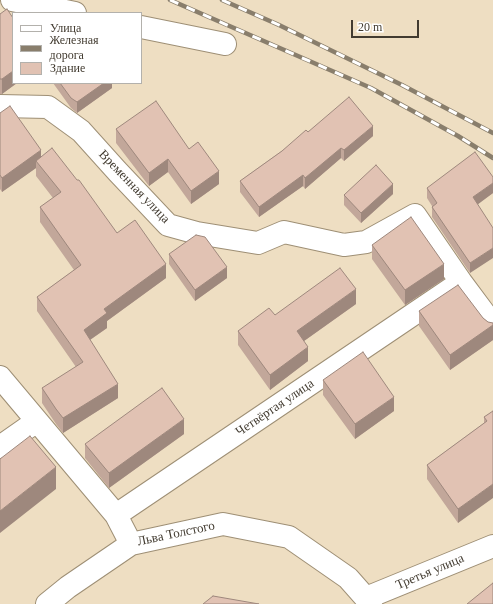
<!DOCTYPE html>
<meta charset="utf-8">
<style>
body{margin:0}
#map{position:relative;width:493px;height:604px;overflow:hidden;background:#eedec2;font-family:Georgia,serif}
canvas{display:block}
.legend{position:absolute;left:12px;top:12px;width:130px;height:72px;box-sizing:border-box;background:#fff;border:1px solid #b3b1ac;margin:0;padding:5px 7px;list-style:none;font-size:12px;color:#423b30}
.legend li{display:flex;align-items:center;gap:8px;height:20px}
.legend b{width:20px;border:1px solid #b3b1ac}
.scale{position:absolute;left:351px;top:20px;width:68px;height:18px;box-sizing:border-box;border:2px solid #423b30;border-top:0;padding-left:5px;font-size:12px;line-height:14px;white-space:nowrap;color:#423b30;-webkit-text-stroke:3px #fff;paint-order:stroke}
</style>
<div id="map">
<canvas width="493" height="604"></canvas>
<ul class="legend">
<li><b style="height:5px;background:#fff"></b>Улица</li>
<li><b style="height:5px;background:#897e6c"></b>Железная дорога</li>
<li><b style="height:11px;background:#e1c2b3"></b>Здание</li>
</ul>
<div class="scale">20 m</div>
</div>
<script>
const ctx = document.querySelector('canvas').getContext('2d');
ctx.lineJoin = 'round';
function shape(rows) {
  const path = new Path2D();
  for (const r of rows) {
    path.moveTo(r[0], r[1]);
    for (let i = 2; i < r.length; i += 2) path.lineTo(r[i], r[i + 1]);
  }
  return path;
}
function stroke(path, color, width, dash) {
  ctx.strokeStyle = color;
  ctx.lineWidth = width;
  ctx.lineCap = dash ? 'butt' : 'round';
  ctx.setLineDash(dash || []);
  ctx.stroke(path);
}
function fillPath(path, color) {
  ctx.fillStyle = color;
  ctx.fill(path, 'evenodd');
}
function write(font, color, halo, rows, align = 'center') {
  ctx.font = font + ' Georgia,serif';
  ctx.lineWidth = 3;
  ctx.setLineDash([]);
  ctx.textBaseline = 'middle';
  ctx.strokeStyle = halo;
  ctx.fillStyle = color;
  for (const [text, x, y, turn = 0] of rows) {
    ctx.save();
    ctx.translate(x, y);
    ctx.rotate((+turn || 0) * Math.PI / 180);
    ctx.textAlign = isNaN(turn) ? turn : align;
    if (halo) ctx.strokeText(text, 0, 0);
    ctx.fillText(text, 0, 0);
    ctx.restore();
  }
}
const minor = shape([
 [12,0,75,13],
 [141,27,225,44],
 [0,106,48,107,81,131,117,171,168,225,197,233,258,243,284,232,344,245,366,242,415,215,461,282,493,325],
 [0,377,116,515],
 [0,447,37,421],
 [131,544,116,515,461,282],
 [366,598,493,546],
 [47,604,68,587,131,544,223,524,289,537,348,578,371,604]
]);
const rail = shape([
 [170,0,371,88,458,136,493,158],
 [222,0,279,25,402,85,493,133]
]);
const wall = shape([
 [0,14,13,83,17,83,2,94,0,94],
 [53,83,112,83,112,88,77,113,71,108],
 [0,113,41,157,117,233,166,278,107,321,107,328,90,340,118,398,63,433,56,424,42,403,42,388,76,367,37,311,37,297,74,270,40,222,40,207,53,198,36,176,36,168,2,192,0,189],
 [116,129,189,149,219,184,191,204,168,172,149,186,116,143],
 [308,132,373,136,344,161,341,158,305,189,303,186,259,217,240,192,240,181],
 [427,188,493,193,477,204,470,273,432,217,432,206,427,198],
 [393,194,361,223,344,205,344,195],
 [372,245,444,279,405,305,372,259],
 [169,254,227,278,195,301,169,264],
 [356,304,304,341,308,361,270,390,238,345,238,331,275,315],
 [419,311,483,318,488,322,493,323,493,340,450,370,419,326],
 [323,380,394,411,355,439,323,395],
 [493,411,458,523,427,479,427,465,484,423,484,417],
 [184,434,109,488,85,458,85,444]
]);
const shadedWall = shape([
 [13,71,13,83,17,83,2,94,2,79],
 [104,83,112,83,112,88,77,113,77,102],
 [373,126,373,136,344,161,344,150],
 [341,148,341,158,305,189,305,178],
 [41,150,41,164,36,161,36,168,2,192,2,178],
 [168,159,168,172,149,186,149,173],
 [219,171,219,184,191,204,191,191],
 [303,175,303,186,259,217,259,207],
 [493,183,493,193,473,208,473,197],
 [393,184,393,194,361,223,361,213],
 [493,248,493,258,470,273,470,263],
 [166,264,166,278,107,321,107,328,84,344,84,330,104,309],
 [444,264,444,279,405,305,405,290],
 [227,267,227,278,195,301,195,290],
 [356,289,356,304,297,346,297,331],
 [493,325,493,340,450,370,450,355],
 [308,347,308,361,270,390,270,375],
 [118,384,118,398,63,433,63,418],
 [394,397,394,411,355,439,355,424],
 [184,419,184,434,109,488,109,473],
 [56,467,56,489,0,533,0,511],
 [493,484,493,498,458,523,458,509]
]);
const building = shape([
 [7,9,13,18,13,71,2,79,0,79,0,14,7,9],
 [60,83,104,83,77,102,71,98,60,83],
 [349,97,373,126,344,150,341,148,305,178,303,175,259,207,240,181,282,151,306,130,308,132,349,97],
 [156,101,189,149,198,142,219,171,191,191,168,159,149,173,116,129,156,101],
 [10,106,41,150,2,178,0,175,0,113,10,106],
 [52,148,77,180,79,180,117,233,135,220,166,264,104,309,107,313,84,330,118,384,63,418,56,409,42,388,83,362,37,297,81,265,40,207,61,192,36,161,52,148],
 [475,152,493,177,493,183,473,197,493,228,493,248,470,263,432,207,437,203,427,188,475,152],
 [376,165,393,184,361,213,344,195,376,165],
 [411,217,444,264,405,290,372,245,411,217],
 [196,235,205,237,227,267,195,290,169,254,196,235],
 [340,268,356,289,297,331,308,347,270,375,238,331,269,308,275,315,340,268],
 [458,285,483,318,488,322,493,323,493,325,450,355,419,311,458,285],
 [363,352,394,397,355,424,323,380,363,352],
 [162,388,184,419,109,473,85,444,162,388],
 [493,411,493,484,458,509,427,465,487,421,484,417,493,411],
 [30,436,56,467,0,511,0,459,30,436],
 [493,583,493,604,467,604,493,583],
 [213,596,259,604,203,604,213,596]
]);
const streetNames = [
 ["Временная улица",134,187,46],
 ["Четвёртая улица",275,408,-34],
 ["Льва Толстого",176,534,-12],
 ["Третья улица",430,572,-23]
];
stroke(minor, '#9e8f75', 24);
stroke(minor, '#fff', 22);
stroke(rail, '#897e6c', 4.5);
stroke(rail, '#fff', 3, [9]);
fillPath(wall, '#c2a79a');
fillPath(shadedWall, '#9e887d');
fillPath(building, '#e1c2b3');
stroke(building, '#9e887d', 1);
write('13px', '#423b30', '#fff', streetNames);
</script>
